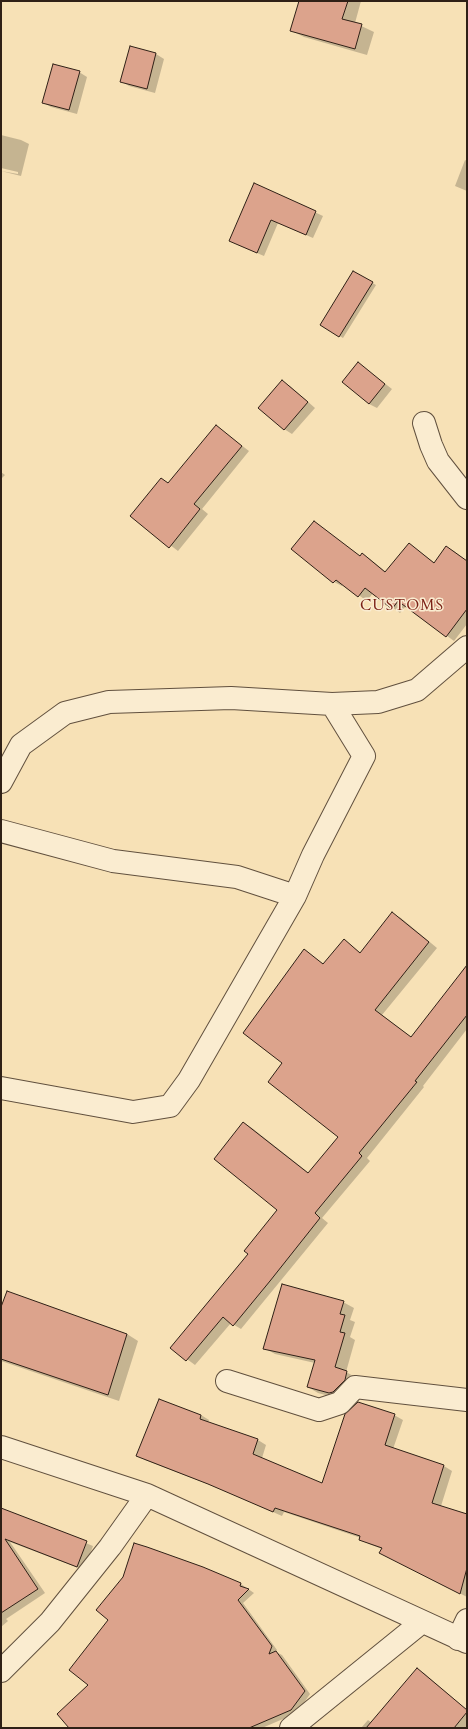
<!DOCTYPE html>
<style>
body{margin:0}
#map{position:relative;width:468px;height:1729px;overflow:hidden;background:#f7e1b6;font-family:Cardo,serif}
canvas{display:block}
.frame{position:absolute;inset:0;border:2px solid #2f2016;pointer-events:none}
</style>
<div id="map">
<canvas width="468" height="1729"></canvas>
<div class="frame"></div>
</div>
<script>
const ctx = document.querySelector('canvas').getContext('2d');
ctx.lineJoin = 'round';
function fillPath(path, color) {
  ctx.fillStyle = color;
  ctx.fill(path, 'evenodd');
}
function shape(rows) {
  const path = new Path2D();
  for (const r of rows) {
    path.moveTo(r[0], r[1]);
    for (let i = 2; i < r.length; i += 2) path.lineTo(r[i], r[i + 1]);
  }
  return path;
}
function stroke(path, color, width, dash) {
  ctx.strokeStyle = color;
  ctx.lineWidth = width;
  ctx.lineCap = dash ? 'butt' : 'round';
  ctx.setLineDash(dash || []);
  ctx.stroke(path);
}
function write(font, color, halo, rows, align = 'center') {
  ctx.font = font + ' Cardo,serif';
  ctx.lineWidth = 3;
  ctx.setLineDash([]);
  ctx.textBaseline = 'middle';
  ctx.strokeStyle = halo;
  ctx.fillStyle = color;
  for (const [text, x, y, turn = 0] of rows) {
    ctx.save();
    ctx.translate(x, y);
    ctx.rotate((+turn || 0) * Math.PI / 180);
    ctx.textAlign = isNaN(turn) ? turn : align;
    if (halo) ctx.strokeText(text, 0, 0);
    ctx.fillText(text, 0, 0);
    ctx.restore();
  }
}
const shadow = shape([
 [300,1,361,1,355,23,374,32,367,55,304,37,292,31],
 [130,48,156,54,164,59,155,93,129,86,121,81],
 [79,72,87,77,77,114,51,107,44,103],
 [1,135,21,140,29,144,21,176,1,171,18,174,18,172,1,168],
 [465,160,467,161,467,191,455,186],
 [254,184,323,216,313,238,278,223,264,256,238,245],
 [353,272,376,285,343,338,321,325],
 [358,363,392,389,377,408,369,404],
 [282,382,290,386,315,408,292,434,284,429],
 [216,426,249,451,202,509,208,514,178,551,132,516,162,479,169,483],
 [1,472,5,475,1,479],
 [314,522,361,557,363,554,370,559,386,572,409,544,435,563,446,547,454,551,467,561,467,624,454,641,406,606,400,613,373,593,367,601,343,584,342,586,334,582],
 [392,914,401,918,437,948,382,1015,411,1037,462,973,461,972,467,964,467,1029,423,1086,424,1087,367,1158,370,1161,322,1218,328,1223,241,1329,231,1323,195,1365,172,1348,249,1254,279,1210,244,1123,252,1128,309,1173,339,1137,284,1063,304,951,324,964,344,940,361,953],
 [7,1292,127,1334,138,1341,119,1401,1,1361,1,1310],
 [343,1302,354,1308,350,1320,355,1322,350,1337,355,1340,346,1372,357,1378,340,1399,318,1393,308,1387,315,1363,275,1354,264,1348],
 [160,1400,201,1415,209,1420,208,1423,258,1440,266,1445,262,1458,323,1485,394,1415,403,1420,393,1449,444,1466,452,1471,441,1506,467,1515,467,1597,389,1557,382,1549,369,1544,360,1539,361,1538,284,1512,282,1516,218,1488,145,1460,137,1455],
 [1,1509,93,1546,84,1570,10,1542,45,1593,6,1619,8,1621,1,1627],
 [202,1568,241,1584,254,1593,243,1603,277,1650,276,1652,282,1655,310,1694,297,1713,262,1728,71,1728,90,1685],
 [417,1669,424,1673,467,1710,467,1728,361,1728,368,1720,372,1723]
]);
const building = shape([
 [299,1,348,1,342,19,362,24,355,49,290,31,299,1],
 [130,46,156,53,147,89,120,82,130,46],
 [53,64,80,71,69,110,42,103,53,64],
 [254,183,316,211,306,235,271,220,257,253,229,241,254,183],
 [353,271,373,282,339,337,320,325,353,271],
 [358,362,385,384,369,404,342,382,358,362],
 [282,380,308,402,284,430,258,408,282,380],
 [216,425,242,446,194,504,200,509,169,548,130,516,161,478,168,483,216,425],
 [314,521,360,556,362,553,385,572,409,543,434,563,446,546,467,561,467,609,446,637,398,601,392,609,365,588,358,597,336,580,333,583,291,549,314,521],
 [392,912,429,942,375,1010,411,1037,467,965,467,1015,415,1081,417,1082,359,1153,362,1156,315,1213,320,1218,270,1281,233,1326,223,1317,186,1361,170,1348,248,1254,244,1251,277,1210,214,1159,243,1122,308,1173,338,1137,268,1082,282,1063,243,1033,304,949,323,964,344,939,360,953,392,912],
 [282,1284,344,1301,340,1314,345,1315,340,1332,345,1333,335,1367,347,1371,345,1380,333,1392,329,1393,307,1387,315,1360,263,1349,282,1284],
 [7,1291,127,1334,108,1395,1,1359,1,1307,7,1291],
 [159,1399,201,1415,200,1419,258,1439,253,1454,322,1483,345,1414,358,1402,395,1414,385,1445,444,1465,432,1503,467,1514,467,1568,460,1594,379,1553,382,1548,359,1540,360,1536,275,1508,273,1512,208,1484,136,1456,159,1399],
 [1,1508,87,1541,77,1567,5,1539,38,1589,1,1613,1,1508],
 [134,1543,147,1547,203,1567,241,1583,240,1586,249,1589,238,1600,272,1646,269,1654,276,1651,305,1691,291,1710,249,1728,69,1728,57,1714,88,1685,69,1670,108,1620,96,1610,123,1577,134,1543],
 [417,1668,467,1710,467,1712,454,1728,366,1728,417,1668]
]);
const minor = shape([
 [424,423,431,445,438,461,467,498],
 [1,782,21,745,65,713,109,702,231,698,332,704,378,702,417,690,467,647],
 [1,831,113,861,237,877,295,896],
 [1,1088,133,1112,170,1106,189,1080,295,896,313,855,364,756,332,704],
 [227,1381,319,1410,340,1403,355,1387,467,1400],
 [1,1447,147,1495,467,1642],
 [458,1639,467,1620],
 [1,1671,50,1622,110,1547,147,1495],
 [291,1728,422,1622]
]);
const neighbourhoodNames = [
 ["CUSTOMS",402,607]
];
fillPath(shadow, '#0003');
fillPath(building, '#dca38c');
stroke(building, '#2f2016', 1);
stroke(minor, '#61503e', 24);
stroke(minor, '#faecd0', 22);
ctx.letterSpacing = '1px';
write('15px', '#7a1f14', '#faecd0', neighbourhoodNames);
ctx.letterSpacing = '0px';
</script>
